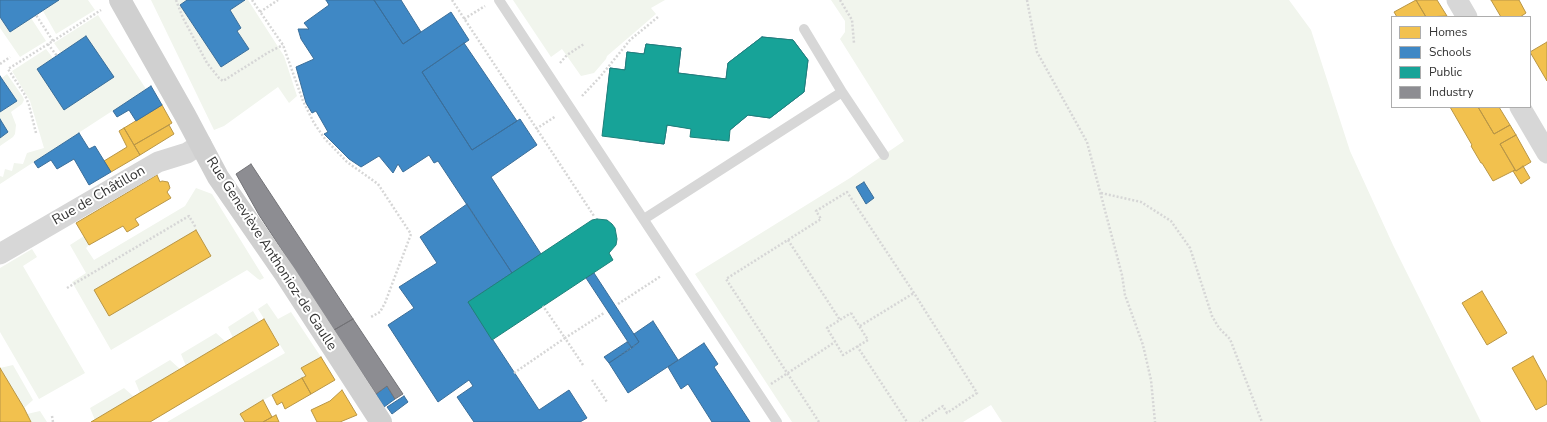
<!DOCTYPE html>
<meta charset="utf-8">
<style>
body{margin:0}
#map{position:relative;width:1547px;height:422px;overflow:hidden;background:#fff;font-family:"Nunito Sans",sans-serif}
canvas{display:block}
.legend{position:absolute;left:1391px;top:16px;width:140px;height:92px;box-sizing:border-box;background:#fff;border:1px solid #adadad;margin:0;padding:5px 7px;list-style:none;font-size:12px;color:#333}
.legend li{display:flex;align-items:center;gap:8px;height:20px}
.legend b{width:20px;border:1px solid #adadad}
</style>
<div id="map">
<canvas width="1547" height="422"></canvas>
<ul class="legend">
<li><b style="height:11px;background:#f2c14e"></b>Homes</li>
<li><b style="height:11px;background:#3f88c5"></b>Schools</li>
<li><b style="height:11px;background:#17a398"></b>Public</li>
<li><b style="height:11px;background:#8d8d92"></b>Industry</li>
</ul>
</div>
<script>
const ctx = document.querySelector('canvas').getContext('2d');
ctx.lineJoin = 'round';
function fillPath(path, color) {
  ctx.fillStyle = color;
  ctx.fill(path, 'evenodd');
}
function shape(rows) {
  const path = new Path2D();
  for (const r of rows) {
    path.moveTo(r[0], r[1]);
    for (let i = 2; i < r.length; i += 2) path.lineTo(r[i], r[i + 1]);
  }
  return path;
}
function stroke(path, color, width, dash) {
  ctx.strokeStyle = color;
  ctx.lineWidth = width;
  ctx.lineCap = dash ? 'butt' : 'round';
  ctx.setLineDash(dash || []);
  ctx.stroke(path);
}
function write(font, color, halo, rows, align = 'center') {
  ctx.font = font + ' "Nunito Sans",sans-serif';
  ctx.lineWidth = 4;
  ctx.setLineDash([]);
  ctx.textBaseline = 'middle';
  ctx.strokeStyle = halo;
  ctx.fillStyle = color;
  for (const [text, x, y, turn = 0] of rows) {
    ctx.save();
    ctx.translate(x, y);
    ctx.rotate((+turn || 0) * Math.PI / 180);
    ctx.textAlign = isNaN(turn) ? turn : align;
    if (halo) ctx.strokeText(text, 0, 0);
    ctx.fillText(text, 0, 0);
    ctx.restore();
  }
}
const green = shape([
 [59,0,88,0,95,10,56,34,43,11],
 [151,0,187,0,180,5,221,67,249,49,237,31,241,28,230,10,245,0,248,0,284,56,297,96,289,103,278,87,224,126,214,130],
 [513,0,665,0,651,8,656,14,607,56,606,59,594,73,581,76,562,49,551,57],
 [831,0,1289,0,1311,30,1350,151,1393,245,1481,422,1002,422,991,405,963,422,792,422,695,274,850,178,904,141,840,39,845,32,845,21],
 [98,15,146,89,0,184,0,176,3,177,5,169,12,171,14,163,23,164,27,153,44,148,30,101,12,71,46,49,53,58,61,53,54,43],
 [0,17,10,32,31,18,46,41,20,57,0,28],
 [7,74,23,97,24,100,22,104,11,112,16,125,15,134,13,137,0,146,0,137,8,132,0,119,0,112,17,101,2,78],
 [196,188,212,194,264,278,260,280,258,279,247,270,111,350,72,282,86,273,70,245,84,236,89,245,86,248,94,260,185,206],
 [32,249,37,257,23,266,85,373,39,399,0,332,0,268],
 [267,303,278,319,291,312,321,357,301,368,306,376,241,413,245,422,167,422,285,353,258,309],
 [253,311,275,348,150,422,91,422,95,420,90,408,124,388,133,396,137,395,140,393,135,381,170,360,180,369,186,366,181,354,216,333,226,342,233,338,228,327],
 [13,365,33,400,24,408,27,414,40,411,47,422,0,422,0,368]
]);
const homes = shape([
 [1416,0,1437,0,1447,16,1426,17,1416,0],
 [1416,0,1426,17,1397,17,1394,12,1416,0],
 [1491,0,1519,0,1526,13,1520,17,1501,17,1491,0],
 [1547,42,1547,81,1530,52,1547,42],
 [162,105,172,123,134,145,124,128,162,105],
 [1450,107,1478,107,1494,134,1510,125,1516,135,1500,144,1515,170,1493,181,1482,163,1481,163,1471,146,1472,145,1450,107],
 [1478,107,1499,107,1510,125,1494,134,1478,107],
 [169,125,174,134,140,155,134,145,169,125],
 [124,128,140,155,111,172,104,161,127,147,119,131,124,128],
 [1516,135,1531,162,1516,171,1500,144,1516,135],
 [1523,166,1530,178,1521,184,1513,171,1515,170,1516,171,1523,166],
 [157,175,160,182,162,181,168,182,170,188,167,192,171,198,135,219,139,225,127,232,123,226,89,245,76,223,157,175],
 [196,230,211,256,109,316,94,290,196,230],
 [1482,291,1507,333,1487,345,1462,303,1482,291],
 [264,319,279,345,150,422,91,422,264,319],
 [1533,356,1547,382,1547,404,1536,410,1512,368,1533,356],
 [321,357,335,380,311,394,302,378,306,376,301,368,321,357],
 [0,368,24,408,31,422,0,422,0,368],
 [302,378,311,394,285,409,282,402,277,405,272,395,302,378],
 [342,390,357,415,340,422,317,422,311,410,330,401,342,390],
 [263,400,272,417,263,422,245,422,240,414,263,400],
 [276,415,279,422,263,422,272,417,276,415]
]);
const schools = shape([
 [0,0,59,0,10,32,0,17,0,0],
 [187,0,245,0,230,10,241,28,237,31,249,49,221,67,180,5,187,0],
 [326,0,374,0,403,44,451,12,469,40,422,72,472,150,520,119,537,145,491,177,541,254,512,273,438,161,434,163,429,155,403,172,398,164,393,173,379,156,361,167,349,159,324,134,328,132,316,111,312,113,306,103,296,67,314,59,301,39,298,29,309,29,304,23,329,5,326,0],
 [374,0,401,0,421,32,403,44,374,0],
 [86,36,114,77,64,110,37,69,86,36],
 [762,37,793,40,808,60,804,92,770,118,748,115,730,130,718,128,717,140,711,139,703,130,667,125,664,144,639,141,640,129,604,125,610,68,625,70,627,52,644,54,646,44,681,48,678,73,726,79,728,63,762,37],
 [641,76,670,81,667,98,638,93,641,76],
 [464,43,517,121,472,150,422,72,464,43],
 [0,76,17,101,0,112,0,76],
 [151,86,162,105,136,121,129,110,117,117,113,111,151,86],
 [0,119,8,132,0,138,0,119],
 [79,133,89,149,95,146,111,172,89,185,74,159,57,169,51,160,38,168,34,162,79,133],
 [864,182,874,198,866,204,856,187,864,182],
 [467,204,512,273,468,302,539,410,569,390,587,418,580,422,474,422,457,397,473,386,469,380,438,402,388,325,414,308,399,287,437,263,420,237,467,204],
 [594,273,639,342,632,348,586,278,594,273],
 [653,321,678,360,628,393,609,363,639,342,634,334,653,321],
 [627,342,632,348,609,363,604,357,627,342],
 [704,343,718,364,714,367,750,422,712,422,688,384,681,389,668,367,704,343],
 [387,386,395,399,384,407,376,394,387,386],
 [404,396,408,402,392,414,387,407,404,396]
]);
const public = shape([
 [762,37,793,40,808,60,804,92,770,118,748,115,730,130,729,141,690,137,691,129,667,125,664,144,602,136,610,68,625,70,627,52,644,54,646,44,681,48,678,73,726,79,728,63,762,37],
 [597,219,607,220,612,224,615,228,617,239,616,245,609,253,613,260,492,340,468,302,592,220,597,219]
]);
const industry = shape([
 [251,164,353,319,334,330,259,215,236,174,251,164],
 [353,319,403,394,395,399,387,386,376,394,334,330,353,319]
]);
const path = shape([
 [176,0,183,18,207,63,219,78,223,81,269,52,283,45],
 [252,0,283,45,303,101,314,123,325,139,347,162,378,184,411,234,385,303,380,312,371,317],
 [452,0,594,216],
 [840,0,852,20,854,43],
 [1027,0,1037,52,1087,142,1122,275,1125,295,1143,345,1151,380,1155,422],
 [260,12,278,0],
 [464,19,485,6],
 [53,41,101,10],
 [48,44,57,56],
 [560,63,567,55,584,44],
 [0,64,10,57],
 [582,96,600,77,630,40,658,17],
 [536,129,556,116],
 [36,133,29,105,25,95,8,69,53,41,36,15],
 [1101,193,1141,202,1171,221,1190,248,1212,316,1219,328,1230,339,1262,422],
 [788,240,840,320],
 [67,288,189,216,196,228],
 [618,304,661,276],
 [851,313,868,340,843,355,827,328,851,313],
 [860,326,914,293],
 [857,346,907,422],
 [583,365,565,338,604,313],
 [514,373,565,338,543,306],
 [592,380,607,402],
 [771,384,835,342],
 [52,416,53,422],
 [819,422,726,279,821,219,816,211,847,192,914,293,977,393,947,413,943,406,920,422]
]);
const lane = shape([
 [499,0,777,422],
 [842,92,884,155],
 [644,219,842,92,804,29]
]);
const street = shape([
 [1457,0,1467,17],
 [1520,107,1547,153],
 [0,254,158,162,187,153,201,144]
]);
const secondary = shape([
 [120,0,185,115,218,177,285,274,381,422]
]);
const streetNames = [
 ["Rue de Châtillon",99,196,-30],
 ["Rue Geneviève Anthonioz-de Gaulle",271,254,57]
];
fillPath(green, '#f1f5ed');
fillPath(homes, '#f2c14e');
stroke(homes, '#b99646', 1);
fillPath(schools, '#3f88c5');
stroke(schools, '#3b6e99', 1);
fillPath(public, '#17a398');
stroke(public, '#1f817a', 1);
fillPath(industry, '#8d8d92');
stroke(industry, '#727276', 1);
stroke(path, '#d6d6d6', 2.5, [2, 2]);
stroke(lane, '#d7d7d7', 10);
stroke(street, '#d7d7d7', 21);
stroke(secondary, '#d0d0d0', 22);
write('14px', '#333', '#fff', streetNames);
</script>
